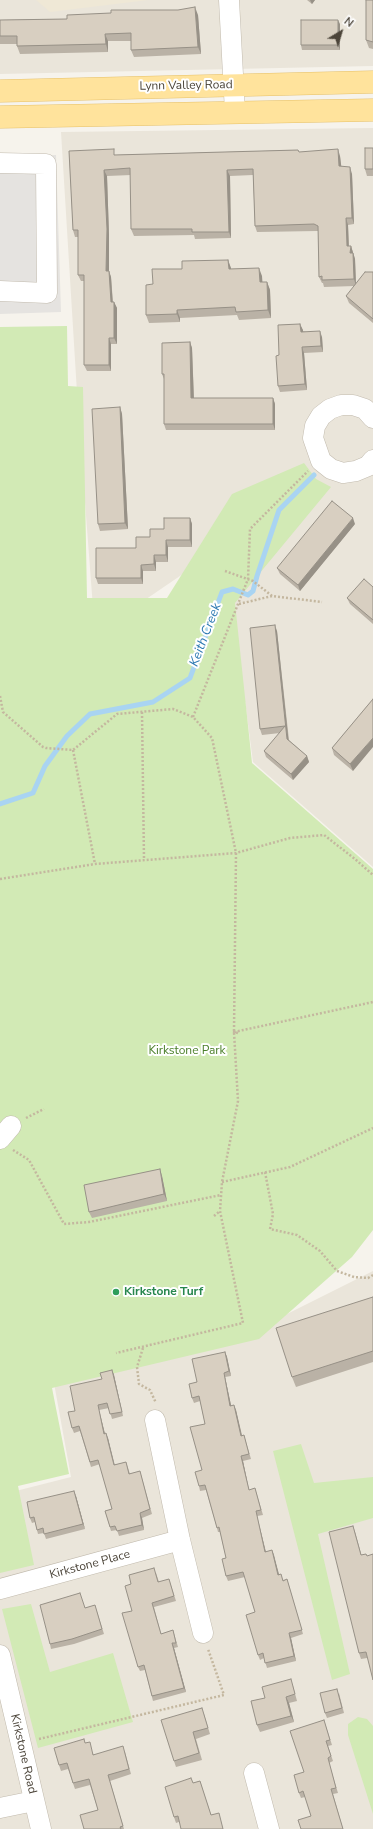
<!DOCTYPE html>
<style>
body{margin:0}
#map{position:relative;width:373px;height:1829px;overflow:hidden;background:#f6f3ec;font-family:"Nunito Sans",sans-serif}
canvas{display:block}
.north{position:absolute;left:321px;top:12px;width:40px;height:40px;-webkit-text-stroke:3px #fff;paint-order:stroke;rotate:38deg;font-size:11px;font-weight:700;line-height:16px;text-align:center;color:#4b4439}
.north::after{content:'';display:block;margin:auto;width:14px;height:18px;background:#4b4439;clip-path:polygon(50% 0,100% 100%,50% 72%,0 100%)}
</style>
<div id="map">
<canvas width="373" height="1829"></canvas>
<div class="north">N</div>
</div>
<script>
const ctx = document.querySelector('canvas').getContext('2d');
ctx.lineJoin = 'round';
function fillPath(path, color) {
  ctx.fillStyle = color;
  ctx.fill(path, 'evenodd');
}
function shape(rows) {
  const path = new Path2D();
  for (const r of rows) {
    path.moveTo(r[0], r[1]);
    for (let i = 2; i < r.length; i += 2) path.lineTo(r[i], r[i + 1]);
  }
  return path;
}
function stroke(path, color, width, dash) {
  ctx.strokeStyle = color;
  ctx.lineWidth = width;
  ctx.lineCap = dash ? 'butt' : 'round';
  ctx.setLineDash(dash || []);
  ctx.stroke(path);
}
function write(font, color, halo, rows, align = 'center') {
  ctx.font = font + ' "Nunito Sans",sans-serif';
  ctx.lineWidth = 4;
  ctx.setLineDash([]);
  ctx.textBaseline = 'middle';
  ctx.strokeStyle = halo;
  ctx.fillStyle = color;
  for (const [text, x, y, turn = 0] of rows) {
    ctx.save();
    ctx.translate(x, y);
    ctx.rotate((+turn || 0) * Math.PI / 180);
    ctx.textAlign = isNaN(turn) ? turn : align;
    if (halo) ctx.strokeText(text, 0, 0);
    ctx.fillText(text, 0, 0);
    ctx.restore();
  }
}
const residential = shape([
 [0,0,373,0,373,66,0,74],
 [373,128,373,867,253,762,231,595,199,563,136,606,93,608,78,409,61,132],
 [373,1271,373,1829,0,1829,0,1495,71,1477,52,1372,267,1324]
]);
const education = shape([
 [36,0,148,0,50,12]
]);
const green = shape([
 [67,326,68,386,83,387,87,598,167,598,232,494,304,463,316,479,331,487,235,603,252,763,373,869,373,1230,352,1257,259,1339,52,1388,69,1474,18,1486,34,1565,0,1573,0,327],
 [301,1444,314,1483,373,1477,373,1518,318,1534,350,1674,332,1680,273,1451],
 [31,1604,50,1672,113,1653,133,1722,38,1748,2,1609],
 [358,1717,367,1719,373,1726,373,1814,348,1735,348,1724]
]);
const parking = shape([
 [56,155,61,312,0,314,0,157]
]);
const stream = shape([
 [0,804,33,793,45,766,67,736,90,714,153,702,190,678,222,592,233,589,248,595,253,591,257,576,279,510,314,475]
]);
const path = shape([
 [225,571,253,581,272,596,322,602],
 [239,604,272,596],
 [0,696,3,712,43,747,46,748,73,750,117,714,173,709,193,717,212,738,236,853,234,1032,238,1101,222,1182,220,1211,243,1323,116,1353],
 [142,712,144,859],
 [193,717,248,579,250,529,308,471],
 [73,750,95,864],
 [0,879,95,864,236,853,290,838,324,835,355,859,373,875],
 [238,1033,234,1032,373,1002],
 [26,1118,44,1109],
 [13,1150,29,1160,64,1224,89,1222,221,1195],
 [265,1172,273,1214,270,1229,297,1235,320,1251,337,1271,354,1277,368,1278,373,1275],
 [222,1182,290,1167,373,1128],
 [214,1216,220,1211],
 [143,1348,137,1367,139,1384,150,1390,156,1403],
 [39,1739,224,1695,208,1649]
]);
const minor = shape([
 [229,0,235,112],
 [0,163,46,164,47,293,0,291],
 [373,418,365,409,353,405,341,405,330,409,321,416,315,426,313,438,321,461,331,469,343,473,356,471,368,466,373,460],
 [0,1139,11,1126],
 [155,1420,180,1540,203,1633],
 [0,1589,180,1540],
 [0,1655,41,1829],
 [254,1773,269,1829],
 [0,1808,34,1801]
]);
const major = shape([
 [0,91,373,82],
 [0,117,373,110]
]);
const wall = shape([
 [307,0,315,0,312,4],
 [373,0,373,49,369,48,366,40],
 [198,15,201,54,134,57,131,50,131,41,108,41,108,52,20,54,17,46,17,44,0,44,0,20,67,19],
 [340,24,340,50,302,50,301,45],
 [373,148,373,176,367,176,365,169],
 [298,150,299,152,340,156,341,166,352,174,354,224,348,225,349,246,351,246,355,259,356,284,373,272,373,323,349,303,346,296,355,286,324,287,323,283,322,283,319,277,318,231,317,231,257,232,255,226,253,175,230,176,231,238,195,239,194,235,134,236,131,229,131,175,107,176,109,235,109,271,111,277,113,302,114,302,117,308,117,344,111,344,111,371,87,371,84,365,84,281,81,281,78,275,78,237,75,237,73,230,69,151,116,155],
 [228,260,231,269,262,276,262,282,267,282,270,290,271,318,239,320,237,315,180,318,180,322,149,323,146,315,153,284,182,269],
 [300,324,303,331,322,337,323,352,304,353,307,390,280,392,278,386,279,355],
 [190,342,192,348,194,398,273,398,275,404,275,430,166,430,164,424,164,379,162,374],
 [120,407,122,414,128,529,100,531,98,524],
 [190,518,192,524,192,547,168,547,168,562,156,562,156,571,143,571,143,584,98,584,96,578,150,537,164,529],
 [355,524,300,591,280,574,277,568],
 [373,587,373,624,350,604,347,598],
 [277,631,289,740,307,756,309,762,293,780,266,757,264,751,280,733,262,735,260,729],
 [373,699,353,771,334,755,332,748],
 [162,1176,167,1201,92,1218,89,1212],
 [373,1297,373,1362,296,1387,292,1377],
 [225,1352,227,1357,231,1376,225,1377,231,1405,236,1410,242,1435,244,1435,251,1459,243,1461,249,1490,255,1488,263,1515,257,1516,266,1552,272,1550,279,1574,283,1580,287,1579,303,1634,291,1638,296,1661,267,1668,264,1658,260,1660,258,1655,255,1612,245,1577,228,1581,226,1576,226,1558,220,1532,218,1532,217,1528,206,1490,200,1491,199,1486,202,1470,205,1424,200,1401,194,1403,192,1398,197,1382],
 [112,1370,114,1375,123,1416,112,1419,109,1408,99,1410,105,1434,108,1438,114,1465,126,1462,130,1474,140,1471,152,1514,142,1518,144,1530,119,1536,117,1530,111,1531,105,1511,112,1509,100,1464,91,1467,80,1431,74,1433,72,1428,75,1411,102,1379],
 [76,1496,85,1529,46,1539,44,1533,38,1534,35,1522,32,1523,30,1518],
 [353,1526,361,1555,367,1556,367,1658,361,1659,359,1653],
 [156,1573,159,1582,169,1579,176,1601,154,1607,161,1634,173,1630,178,1647,174,1648,186,1692,153,1701,145,1670,140,1671,138,1667,132,1611,131,1584],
 [95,1605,104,1634,74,1644,51,1649,50,1644,85,1608],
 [293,1686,297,1701,289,1703,294,1722,260,1732,257,1725,265,1698],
 [339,1693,344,1713,327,1718,325,1713],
 [204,1714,210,1734,196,1739,202,1760,176,1767,174,1761],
 [324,1720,332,1745,328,1746,333,1761,329,1763,338,1793,333,1794,343,1829,301,1829,311,1816,305,1797,301,1798,299,1793,304,1772],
 [85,1743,94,1755,125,1752,131,1774,110,1781,124,1829,84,1829,98,1810,90,1785,75,1789,68,1769,61,1771,59,1765],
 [200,1781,211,1815,221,1819,179,1822,176,1823,174,1817,193,1783]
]);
const shadedWall = shape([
 [310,0,315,0,312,4],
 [195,7,198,15,201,54,198,47],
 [338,20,340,24,340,50,338,45],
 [105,34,108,41,108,52,106,44],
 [338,149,340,156,342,172,339,166],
 [350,167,352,174,354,224,352,218],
 [104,170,107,176,109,235,109,277,106,271],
 [227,170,230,176,231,238,229,232],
 [346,218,348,225,349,253,347,246],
 [351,246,355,259,356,286,354,279,350,253],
 [228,260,231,268,231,277,229,269],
 [259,268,262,276,263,290,260,282],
 [109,271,111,277,113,308,111,302],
 [267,282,270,290,271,318,268,310],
 [114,302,117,308,117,344,114,338],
 [177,310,180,318,180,322,177,314],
 [300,324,303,330,303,338,301,332],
 [320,331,322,337,323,352,321,346],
 [109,338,111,344,111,371,109,365],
 [190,342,192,348,194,404,191,398],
 [302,347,304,353,307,390,305,384],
 [273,398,275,404,275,430,273,424],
 [120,407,122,414,128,529,125,523],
 [190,518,192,524,192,547,190,540],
 [353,518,355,524,300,591,298,585],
 [166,540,168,547,168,562,166,555],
 [154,555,156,562,156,571,154,564],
 [141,565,143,571,143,584,141,578],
 [275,625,277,631,289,745,287,739],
 [373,738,373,747,353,771,350,764],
 [307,756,309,762,293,780,291,774],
 [160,1169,162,1176,167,1201,164,1194],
 [225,1352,227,1357,231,1376,229,1371],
 [112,1370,114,1375,123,1416,122,1412],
 [224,1373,225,1377,232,1410,230,1406],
 [98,1405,99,1410,106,1438,104,1434],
 [234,1405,236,1410,243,1441,241,1436],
 [106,1433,108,1438,116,1470,114,1465],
 [241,1456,243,1461,250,1495,249,1490],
 [74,1491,76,1496,85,1529,83,1524],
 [256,1511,257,1516,267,1557,265,1552],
 [140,1513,142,1518,144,1530,142,1525],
 [353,1526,355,1532,363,1561,361,1555],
 [272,1550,274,1555,280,1579,278,1575],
 [289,1633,291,1638,296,1661,294,1656],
 [172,1643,174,1648,186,1692,184,1688],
 [286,1697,289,1703,294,1722,291,1716]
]);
const building = shape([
 [366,0,373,0,373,42,366,40,366,0],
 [195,7,198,47,131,50,131,33,105,34,106,44,17,46,17,36,0,36,0,20,67,19,67,15,111,13,111,10,178,10,195,7],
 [301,20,338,20,338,45,301,45,301,20],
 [365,148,373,148,373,169,365,169,365,148],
 [114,149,114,155,298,150,299,152,338,149,339,166,350,167,352,218,346,218,347,246,351,246,350,253,353,253,354,279,322,280,322,276,319,277,318,226,314,224,255,226,253,169,227,170,229,232,192,232,192,229,131,229,130,168,104,170,107,229,106,271,109,271,111,302,114,302,114,338,109,338,109,365,84,365,84,275,78,275,78,230,73,230,69,151,114,149],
 [228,260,229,269,259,268,260,282,267,282,268,310,236,312,235,307,177,310,177,314,146,315,146,285,153,284,152,269,182,269,182,261,228,260],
 [365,272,373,272,373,319,346,296,365,272],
 [300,324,301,332,320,331,321,346,302,347,305,384,278,386,276,356,279,355,278,325,300,324],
 [190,342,191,398,273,398,273,424,164,424,164,374,162,374,162,343,190,342],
 [120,407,125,523,98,524,92,409,120,407],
 [332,501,353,518,298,585,277,568,332,501],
 [164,518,190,518,190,540,166,540,166,555,154,555,154,564,141,565,141,578,96,578,96,548,136,548,136,537,150,537,150,529,164,529,164,518],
 [364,579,373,587,373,620,347,598,364,579],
 [275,625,287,739,307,756,291,774,264,751,285,726,260,729,250,628,275,625],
 [373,699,373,738,350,764,332,748,373,699],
 [160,1169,164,1194,89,1212,84,1185,160,1169],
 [373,1297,373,1351,292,1377,276,1328,373,1297],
 [225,1352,229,1371,224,1373,230,1406,234,1405,241,1436,244,1435,249,1454,241,1456,249,1490,255,1488,261,1510,256,1511,265,1552,272,1550,278,1575,281,1574,283,1581,287,1579,302,1630,289,1633,294,1656,265,1663,263,1653,258,1655,246,1615,255,1612,243,1572,226,1576,222,1559,226,1558,219,1527,217,1528,205,1485,199,1486,195,1472,202,1470,190,1427,205,1424,199,1396,192,1398,189,1384,197,1382,192,1359,225,1352],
 [112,1370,122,1412,110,1414,107,1403,98,1405,104,1434,106,1433,114,1465,126,1462,129,1474,140,1471,150,1509,140,1513,142,1525,117,1531,115,1526,110,1527,105,1511,112,1509,98,1460,90,1462,79,1426,72,1428,68,1412,75,1411,70,1386,102,1379,100,1373,112,1370],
 [74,1491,83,1524,44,1534,43,1528,37,1530,34,1517,30,1518,27,1502,74,1491],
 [353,1526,361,1555,366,1554,367,1556,373,1554,373,1680,366,1652,359,1653,329,1532,353,1526],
 [154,1568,158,1582,169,1579,174,1596,152,1603,161,1634,173,1630,176,1643,172,1643,184,1688,152,1696,144,1665,138,1667,122,1613,132,1611,125,1586,131,1584,129,1575,154,1568],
 [80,1593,85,1608,95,1605,102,1629,72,1639,50,1644,40,1605,80,1593],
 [291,1679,295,1694,286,1697,291,1716,257,1725,251,1701,265,1698,262,1687,291,1679],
 [337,1689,342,1708,325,1713,320,1693,337,1689],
 [202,1708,208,1728,193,1732,199,1753,174,1761,161,1720,202,1708],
 [324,1720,330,1740,326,1741,331,1756,328,1758,336,1788,331,1789,343,1829,301,1829,298,1820,311,1816,303,1791,299,1793,294,1775,304,1772,290,1731,324,1720],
 [84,1739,85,1743,90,1742,93,1755,123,1746,129,1769,108,1775,123,1826,120,1827,121,1829,84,1829,80,1815,98,1810,89,1779,73,1783,67,1763,59,1765,54,1748,84,1739],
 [191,1778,193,1783,200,1781,211,1815,219,1813,223,1829,181,1829,178,1816,174,1817,165,1787,191,1778]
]);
const markers = [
 [116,1292,4,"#2e9e5b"]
];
const streetNames = [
 ["Lynn Valley Road",186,86,-1],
 ["Kirkstone Place",90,1565,-15],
 ["Kirkstone Road",23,1754,77]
];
const parkNames = [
 ["Kirkstone Park",187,1051]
];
const leisureNames = [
 ["Kirkstone Turf",124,1292]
];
const waterNames = [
 ["Keith Creek",206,635,-69]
];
fillPath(residential, '#eae5da');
fillPath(education, '#efe8d6');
fillPath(green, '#d2eab5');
fillPath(parking, '#e5e3e0');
stroke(stream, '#a9d4f2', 5);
stroke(minor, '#c2bbae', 21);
stroke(major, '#e6c16a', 23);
stroke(path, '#c4b79f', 2.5, [2, 2]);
stroke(minor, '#fff', 20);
stroke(major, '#ffe39c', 22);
fillPath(wall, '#bab2a6');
fillPath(shadedWall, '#979187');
fillPath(building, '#d8cfc1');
stroke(building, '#979187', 1);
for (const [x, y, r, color] of markers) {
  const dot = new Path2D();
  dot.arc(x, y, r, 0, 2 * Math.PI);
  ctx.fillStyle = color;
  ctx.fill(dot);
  stroke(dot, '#fff', 1.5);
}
write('12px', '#4b4439', '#fff', streetNames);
write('12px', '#4a7f2a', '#fff', parkNames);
write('bold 12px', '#27864d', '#fff', leisureNames, 'left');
write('italic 13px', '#2e7ab2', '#fff', waterNames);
</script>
